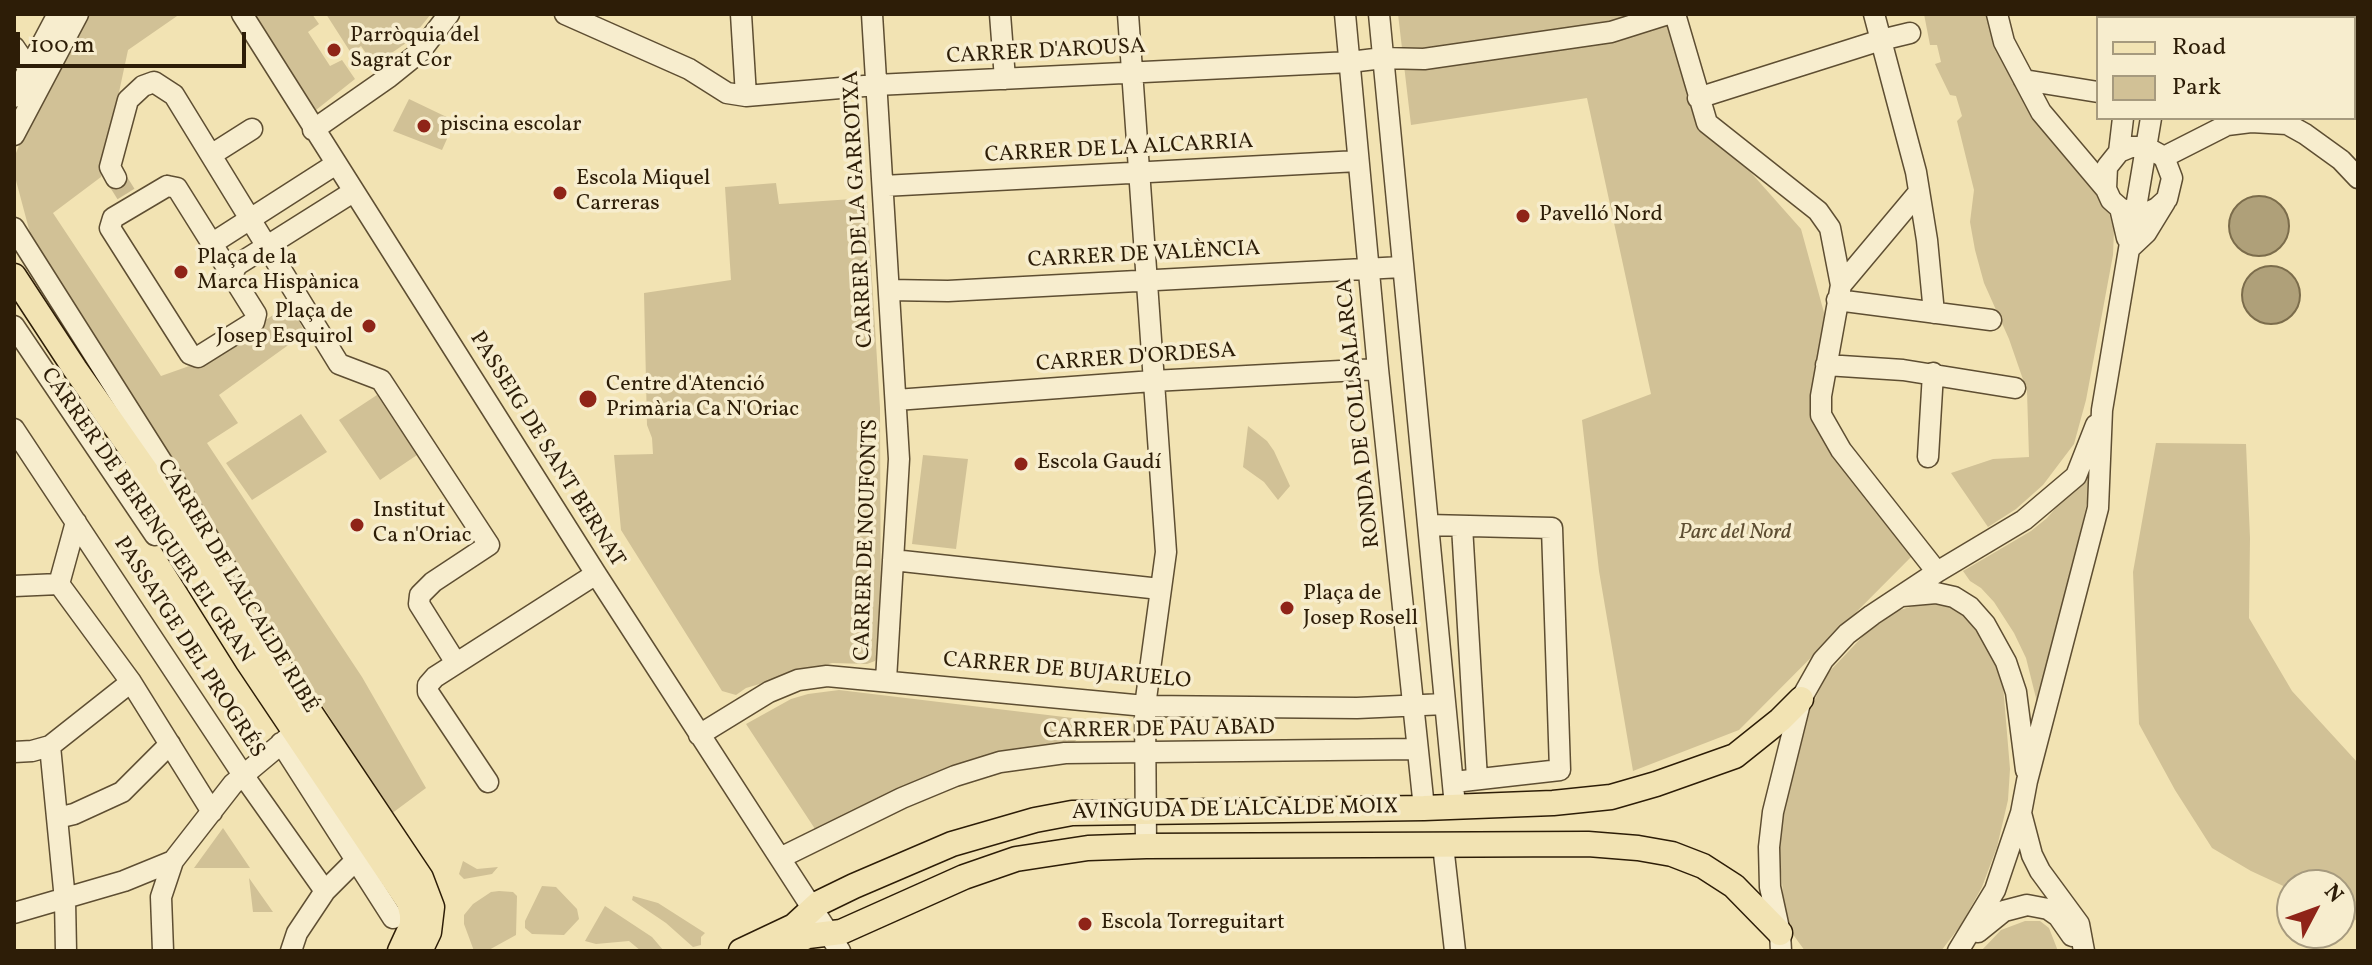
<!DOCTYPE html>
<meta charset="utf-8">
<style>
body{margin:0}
#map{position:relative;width:2372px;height:965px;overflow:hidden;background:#f2e3b3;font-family:Vollkorn,serif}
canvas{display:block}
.frame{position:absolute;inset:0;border:16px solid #2d1d07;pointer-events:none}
.legend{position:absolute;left:2096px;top:16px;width:260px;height:104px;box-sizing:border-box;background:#f7edce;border:2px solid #a69a7e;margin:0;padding:10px 14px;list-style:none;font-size:24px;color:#2d1d07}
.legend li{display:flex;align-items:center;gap:16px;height:40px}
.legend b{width:40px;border:2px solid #a69a7e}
.north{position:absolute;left:2276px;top:869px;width:80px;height:80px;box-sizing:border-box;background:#f7edce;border:2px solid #a69a7e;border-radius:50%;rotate:49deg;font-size:22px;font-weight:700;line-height:32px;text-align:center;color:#2d1d07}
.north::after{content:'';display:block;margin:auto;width:28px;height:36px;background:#8f2418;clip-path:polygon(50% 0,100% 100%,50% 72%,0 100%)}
.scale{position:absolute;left:16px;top:32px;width:230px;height:36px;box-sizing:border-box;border:4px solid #2d1d07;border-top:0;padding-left:10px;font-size:24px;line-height:28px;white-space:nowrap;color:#2d1d07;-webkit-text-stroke:6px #f7edce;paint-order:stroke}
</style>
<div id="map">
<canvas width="2372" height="965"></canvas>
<div class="frame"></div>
<ul class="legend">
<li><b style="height:10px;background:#f2e3b3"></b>Road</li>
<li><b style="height:22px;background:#d1c196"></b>Park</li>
</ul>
<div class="north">N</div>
<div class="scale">100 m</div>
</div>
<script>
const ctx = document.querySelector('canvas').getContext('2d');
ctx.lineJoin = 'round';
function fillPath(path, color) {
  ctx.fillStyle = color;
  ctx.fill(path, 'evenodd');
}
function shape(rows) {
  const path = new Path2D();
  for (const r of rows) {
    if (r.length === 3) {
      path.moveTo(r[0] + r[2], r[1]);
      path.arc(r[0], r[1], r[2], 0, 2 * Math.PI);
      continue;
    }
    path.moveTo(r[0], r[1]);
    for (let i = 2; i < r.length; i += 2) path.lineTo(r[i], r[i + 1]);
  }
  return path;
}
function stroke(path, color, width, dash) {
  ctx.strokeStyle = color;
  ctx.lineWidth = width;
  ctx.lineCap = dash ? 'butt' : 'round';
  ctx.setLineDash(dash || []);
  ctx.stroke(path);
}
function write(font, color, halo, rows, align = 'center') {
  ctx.font = font + ' Vollkorn,serif';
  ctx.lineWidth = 7;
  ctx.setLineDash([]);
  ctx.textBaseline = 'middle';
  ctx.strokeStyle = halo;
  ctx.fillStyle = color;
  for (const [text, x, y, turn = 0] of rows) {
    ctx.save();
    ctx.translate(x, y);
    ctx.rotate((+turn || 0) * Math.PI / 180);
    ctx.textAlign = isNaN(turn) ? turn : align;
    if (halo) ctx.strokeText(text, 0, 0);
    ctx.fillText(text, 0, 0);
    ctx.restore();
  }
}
const green = shape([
 [83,14,180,14,128,50,101,177,53,213,161,376,212,358,290,303,305,333,219,395,238,423,207,443,362,677,426,788,391,814,34,248,14,173,14,158,31,116],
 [242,14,312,14,319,24,308,32,330,66,342,60,355,79,306,118],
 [326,14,431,14,409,41,374,65,361,46,351,53],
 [1398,14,1679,14,1707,123,1801,229,1831,338,1824,421,1919,549,1739,730,1633,771,1599,571,1582,420,1651,394,1587,98,1411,125],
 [1924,14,1997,14,2109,213,2114,230,2113,255,2086,400,2074,444,2043,485,2016,509,1988,527,1951,473,1993,459,2029,457,2027,391,2009,339,1984,283,1975,250,1970,222,1974,190,1957,121,1962,116,1956,96,1950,95,1935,64,1941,62,1937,45,1930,45],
 [409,99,455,121,442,150,393,131],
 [776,183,779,204,867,198,880,408,881,638,878,655,875,661,867,664,832,663,746,688,736,695,722,691,621,530,614,455,653,454,652,438,647,425,644,293,731,280,725,187],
 [377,395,417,455,380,480,339,420],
 [301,414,327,452,252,500,226,463],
 [1248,426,1267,441,1274,451,1290,486,1278,500,1264,482,1243,467],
 [2156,443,2246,444,2250,538,2249,618,2292,691,2358,763,2358,921,2340,913,2340,885,2292,885,2292,890,2251,871,2212,848,2175,790,2139,724,2133,572],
 [923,455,968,459,956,549,912,544],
 [2087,472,2091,472,2093,477,2040,706,2037,702,2026,658,2014,633,1994,602,1981,588,1970,581,1963,571,2031,531,2047,518],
 [1926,602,1942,603,1961,610,1986,645,1996,663,2003,685,2010,769,2008,800,1997,847,1982,887,1961,925,1941,951,1805,951,1792,933,1785,915,1779,850,1782,816,1798,743,1811,707,1828,673,1864,635,1897,611],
 [839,690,1081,719,1085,724,1085,732,1072,744,817,832,746,724,791,699,808,694],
 [223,828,250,868,194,868],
 [463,861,477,869,498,867,492,874,464,879,459,874],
 [249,878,273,912,253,912],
 [542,886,556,887,577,909,579,919,564,935,532,934,525,928,525,921],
 [499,891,513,892,517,896,516,935,487,951,474,951,464,924,464,915,473,904,491,892],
 [633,896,658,903,705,933,701,937,701,945,693,947,666,923,632,900],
 [605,906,652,937,664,951,641,951,629,941,596,944,585,941],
 [2025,921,2040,921,2049,928,2058,951,1981,951,2001,930]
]);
const water = shape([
 [2259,226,30],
 [2271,295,29]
]);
const minorTunnel = shape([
 [116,178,126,194]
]);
const minor = shape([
 [242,14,596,574,840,951],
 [565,14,689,69,727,93,746,96,876,85,1350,62,1383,58,1424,59,1611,32,1668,14],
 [741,14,746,96],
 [872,14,899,459,886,680],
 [1000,14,1005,79],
 [1128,14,1166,552,1145,706,1146,846],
 [1345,14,1378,369,1424,808],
 [1379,14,1455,806],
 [1675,14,1707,123,1818,211,1830,228,1841,285],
 [1874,14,1916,172,1927,240,1934,313],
 [1997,14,2004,42,2041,112,2106,189],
 [2139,18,2140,14],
 [2167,18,2168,14],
 [14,47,29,69],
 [2024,80,2098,92],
 [14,97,58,14],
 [1698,98,1881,40,1910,33],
 [313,130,389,77,420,52,449,14],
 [14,135,78,14],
 [2119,152,2123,118],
 [211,155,252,129],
 [2164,157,2227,125,2251,122,2287,124,2305,134,2341,160,2358,178],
 [116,178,110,167,128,100,143,86,154,82,174,95,339,364,381,380,489,545,433,582,420,595,419,604,456,663],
 [167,186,177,188,256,314,254,322,198,357,190,354,110,228,113,218,167,186],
 [883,186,1358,161],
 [1919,192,1841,285,1821,396,1821,415,1841,450,1937,572],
 [2120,208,2135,214,2146,213,2157,208,2167,199,2172,178,2164,157,2146,147,2131,147,2119,152,2107,167,2106,189,2111,200,2120,208,2127,238],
 [14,228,188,503,227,569],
 [209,238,214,241,219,239,336,164],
 [2129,249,2146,233,2165,202],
 [232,275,237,265,353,192],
 [889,290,948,291,1402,267],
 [1837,300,1991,320],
 [14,326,155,535],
 [1826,365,1903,370,2015,388],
 [896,400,1153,381,1378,369],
 [14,429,243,775,325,891],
 [1928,457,1933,373],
 [1428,525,1552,528,1560,770,1454,782],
 [1462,526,1477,779],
 [893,560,1160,589],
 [59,584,131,682,212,812],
 [14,586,59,584,76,522],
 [1902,596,1936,593,1954,597,1970,607,1985,624,2006,662,2016,692,2026,770],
 [699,735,769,692,798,680,827,676,1145,706,1357,708,1445,704],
 [281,743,393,918],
 [50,746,65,900,66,951],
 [14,752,32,751,50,746,131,682],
 [488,782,428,692,428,685,435,677,596,574],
 [2021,813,2032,855,2040,871,2079,924,2084,951],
 [57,818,74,814,122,792,170,744],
 [1443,845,1455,951],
 [780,858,902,798,955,776,1000,762,1065,753,1416,749],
 [14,913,124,881,173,861,233,784,294,733],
 [1978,932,2004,911,2027,905,2048,909,2058,916,2072,936],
 [163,951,161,897,173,861],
 [291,951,297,933,325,891,356,860],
 [1781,951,1780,933,1770,887,1769,847,1773,812,1801,699,1823,660,1847,634,1872,615,1937,572,2024,520,2076,476,2096,425],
 [1958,951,1995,890,2021,813,2027,781,2098,508,2102,410,2151,118]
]);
const major = shape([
 [14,276,75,369,200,548,421,878,432,907,429,932,420,951],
 [130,474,248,662,409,902,412,914,412,925,400,951],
 [778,949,808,936,841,932,964,877,1016,859,1088,848,1146,846,1588,844,1638,848,1672,854,1703,866,1734,886,1780,933],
 [741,951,794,926,819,903,854,886,952,844,1035,820,1072,813,1424,808,1553,803,1611,797,1656,784,1735,756,1780,720,1801,699]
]);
const markers = [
 [334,50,8,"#8f2418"],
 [424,126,8,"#8f2418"],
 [560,193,8,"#8f2418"],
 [1523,216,8,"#8f2418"],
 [181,272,8,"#8f2418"],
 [369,326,8,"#8f2418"],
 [588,399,10,"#8f2418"],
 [1021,464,8,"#8f2418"],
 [357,525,8,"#8f2418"],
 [1287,608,8,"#8f2418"],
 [1085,924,8,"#8f2418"]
];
const poiNames = [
 ["Parròquia del",350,37],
 ["Sagrat Cor",350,62],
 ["piscina escolar",440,126],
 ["Escola Miquel",576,180],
 ["Carreras",576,205],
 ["Pavelló Nord",1539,216],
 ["Plaça de la",197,259],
 ["Marca Hispànica",197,284],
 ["Plaça de",353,313,"right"],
 ["Josep Esquirol",353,338,"right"],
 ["Centre d'Atenció",606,386],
 ["Primària Ca N'Oriac",606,411],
 ["Escola Gaudí",1037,464],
 ["Institut",373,512],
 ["Ca n'Oriac",373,537],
 ["Plaça de",1303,595],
 ["Josep Rosell",1303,620],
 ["Escola Torreguitart",1101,924]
];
const streetNames = [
 ["CARRER D'AROUSA",1046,53,-3],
 ["CARRER DE LA ALCARRIA",1119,150,-3],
 ["CARRER DE LA GARROTXA",860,209,-93],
 ["CARRER DE VALÈNCIA",1144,256,-3],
 ["CARRER D'ORDESA",1136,359,-4],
 ["RONDA DE COLLSALARCA",1360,413,-96],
 ["PASSEIG DE SANT BERNAT",546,450,58],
 ["CARRER DE BERENGUER EL GRAN",146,516,55],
 ["CARRER DE NOUFONTS",868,540,-88],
 ["CARRER DE L'ALCALDE RIBÉ",236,587,59],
 ["PASSATGE DEL PROGRÉS",188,648,57],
 ["CARRER DE BUJARUELO",1067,672,5],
 ["CARRER DE PAU ABAD",1159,731,-1],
 ["AVINGUDA DE L'ALCALDE MOIX",1235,811,-1]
];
const parkNames = [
 ["Parc del Nord",1735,534]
];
fillPath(green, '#d1c196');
fillPath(water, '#afa079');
stroke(water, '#7b6c4b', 2);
stroke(minorTunnel, '#cbbb91', 20, [20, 10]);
stroke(minor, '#5e4e32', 23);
stroke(major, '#2d1d07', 27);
stroke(minor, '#f7edce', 20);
stroke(major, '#f2e3b3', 24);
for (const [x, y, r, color] of markers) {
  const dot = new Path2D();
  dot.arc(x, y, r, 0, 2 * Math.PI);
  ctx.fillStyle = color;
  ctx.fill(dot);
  stroke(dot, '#f7edce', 3);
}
write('22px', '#2d1d07', '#f7edce', poiNames, 'left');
write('22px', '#2d1d07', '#f7edce', streetNames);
write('italic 22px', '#5e4e32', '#f7edce', parkNames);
</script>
